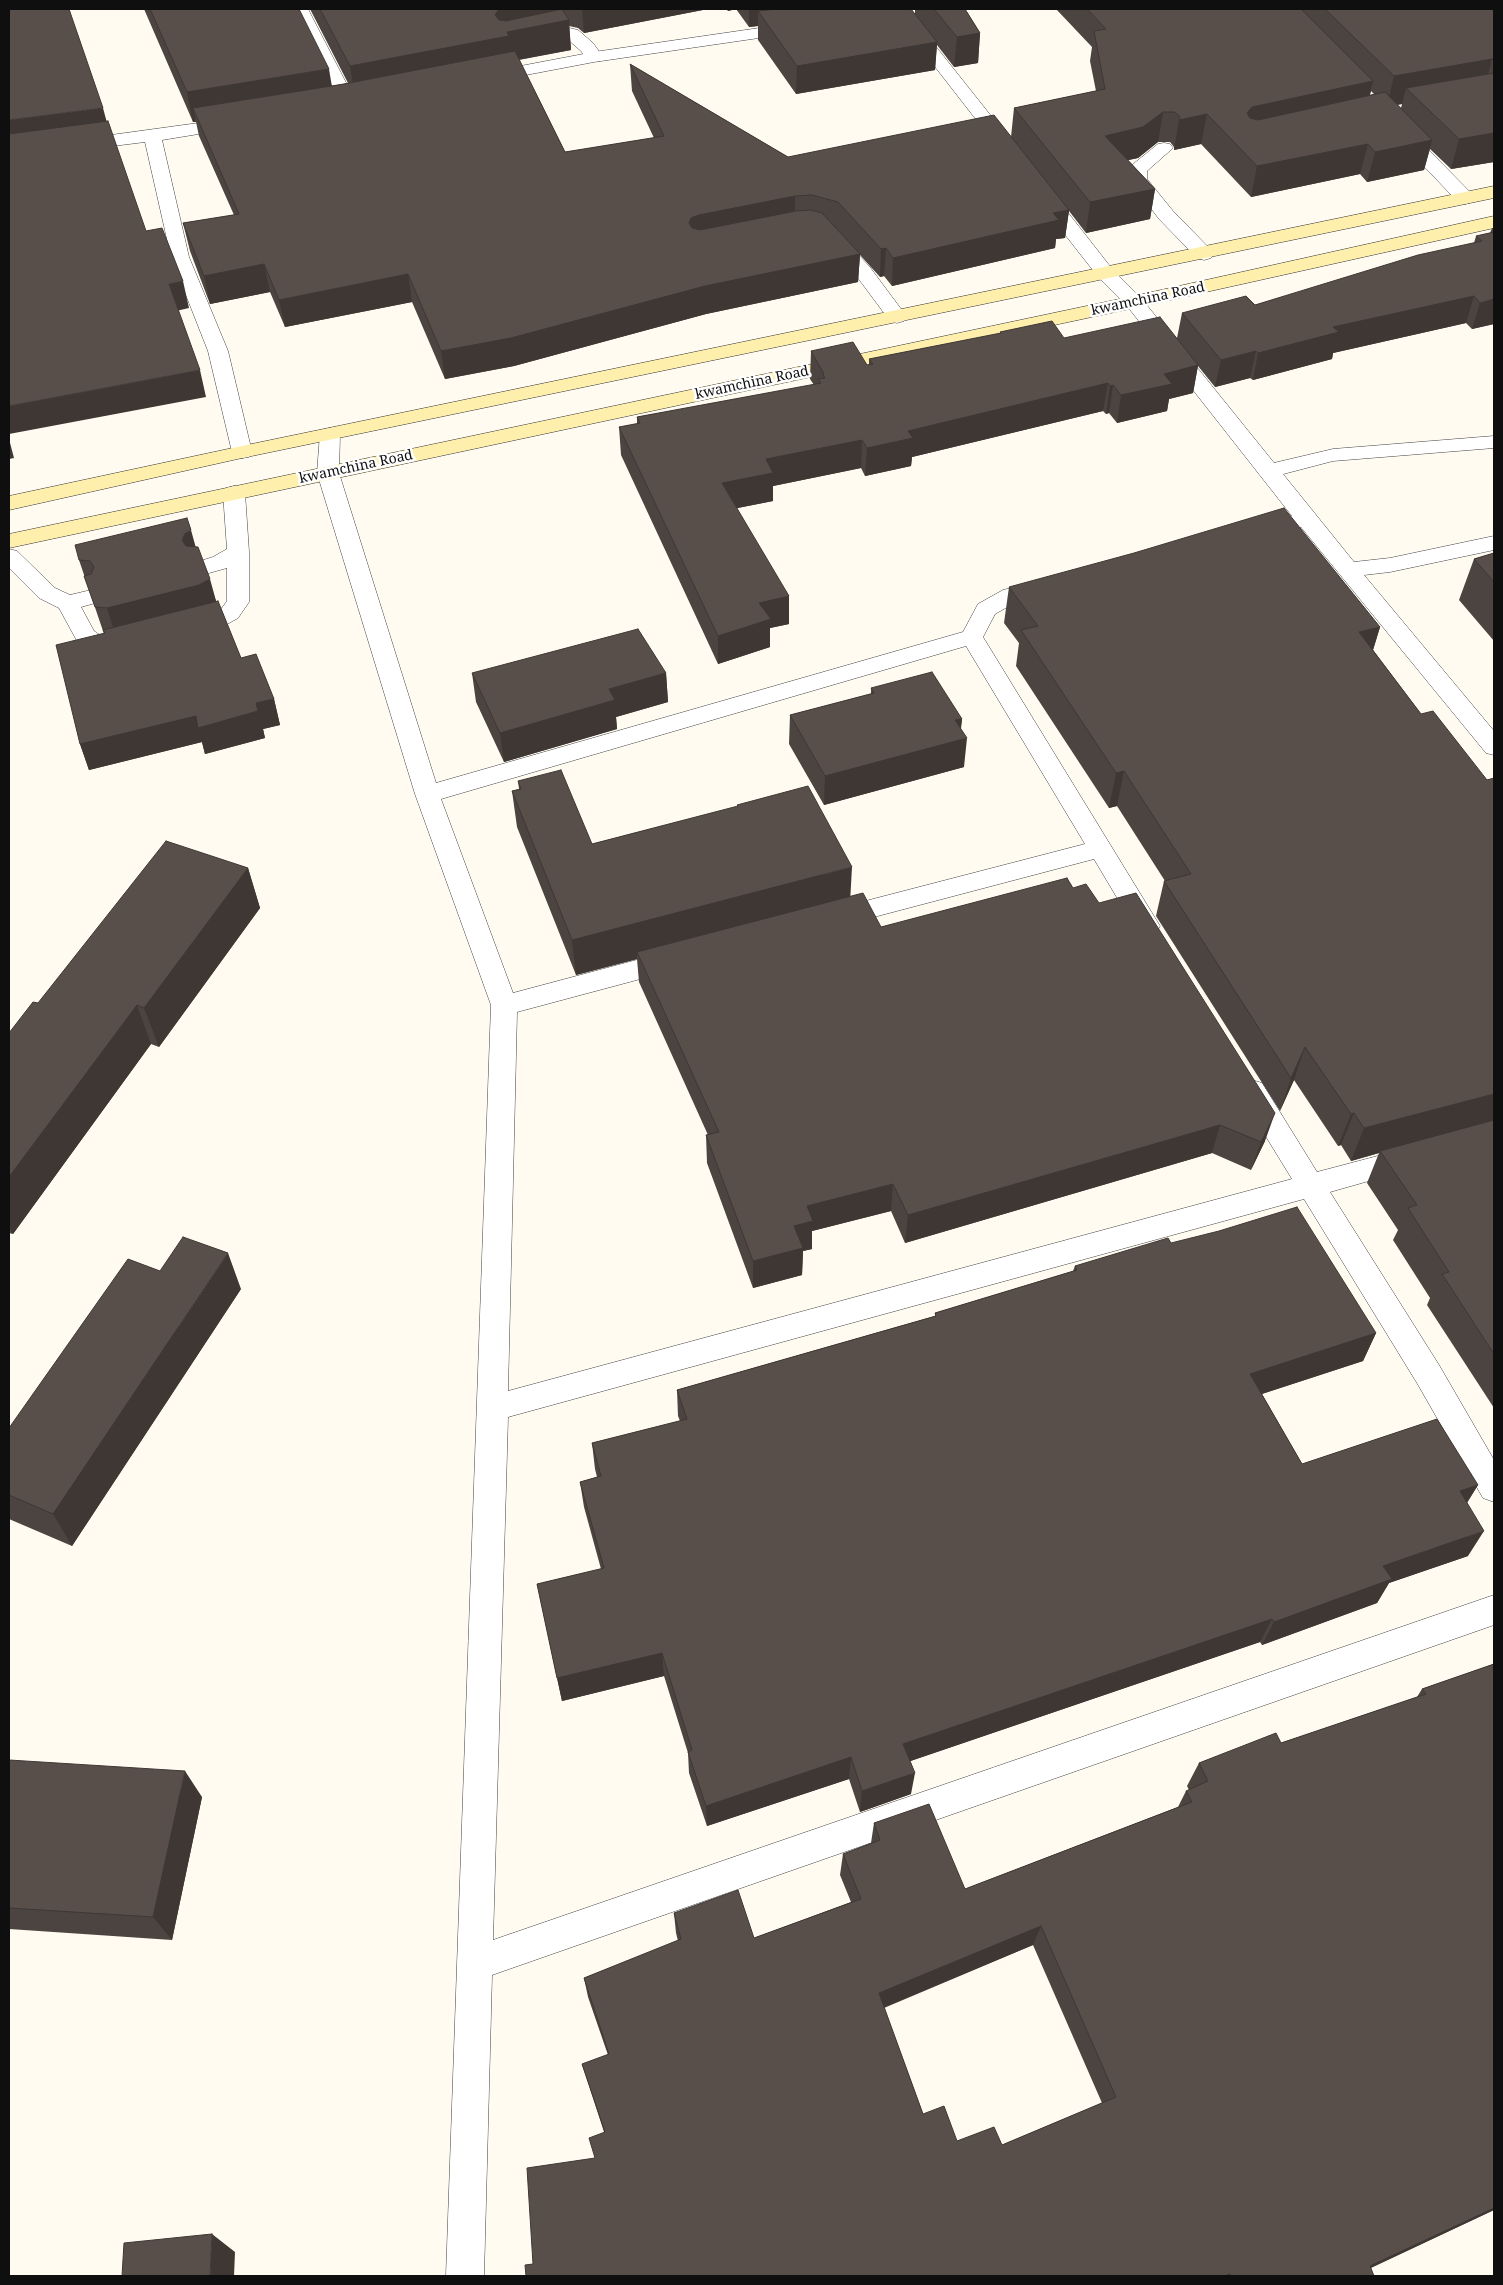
<!DOCTYPE html>
<style>
body{margin:0}
#map{position:relative;width:1503px;height:2285px;overflow:hidden;background:#fffbf1;font-family:"Noto Serif",serif}
canvas{display:block}
.frame{position:absolute;inset:0;border:10px solid #0f0f0f;pointer-events:none}
</style>
<div id="map">
<canvas width="1503" height="2285"></canvas>
<div class="frame"></div>
</div>
<script>
const ctx = document.querySelector('canvas').getContext('2d');
ctx.lineJoin = 'round';
function shape(rows) {
  const path = new Path2D();
  for (const r of rows) {
    path.moveTo(r[0], r[1]);
    for (let i = 2; i < r.length; i += 2) path.lineTo(r[i], r[i + 1]);
  }
  return path;
}
function stroke(path, color, width, dash) {
  ctx.strokeStyle = color;
  ctx.lineWidth = width;
  ctx.lineCap = dash ? 'butt' : 'round';
  ctx.setLineDash(dash || []);
  ctx.stroke(path);
}
function fillPath(path, color) {
  ctx.fillStyle = color;
  ctx.fill(path, 'evenodd');
}
function write(font, color, halo, rows, align = 'center') {
  ctx.font = font + ' "Noto Serif",serif';
  ctx.lineWidth = 5;
  ctx.setLineDash([]);
  ctx.textBaseline = 'middle';
  ctx.strokeStyle = halo;
  ctx.fillStyle = color;
  for (const [text, x, y, turn = 0] of rows) {
    ctx.save();
    ctx.translate(x, y);
    ctx.rotate((+turn || 0) * Math.PI / 180);
    ctx.textAlign = isNaN(turn) ? turn : align;
    if (halo) ctx.strokeText(text, 0, 0);
    ctx.fillText(text, 0, 0);
    ctx.restore();
  }
}
const service = shape([
 [565,27,578,30,593,43,603,57,600,61,588,61,581,51,566,38,534,44,528,43,526,39,528,35,565,27],
 [1164,143,1170,144,1173,148,1147,171,1147,179,1173,211,1211,250,1213,254,1211,258,1204,260,1197,258,1159,219,1129,179,1129,169,1132,165,1158,144,1164,143],
 [833,234,840,236,869,266,907,317,904,321,897,323,890,321,855,274,826,244,824,240,826,236,833,234],
 [1494,436,1494,448,1333,461,1268,478,1261,476,1257,471,1261,466,1333,449,1494,436],
 [234,486,242,488,245,493,249,552,249,602,238,618,222,627,189,636,181,634,178,629,181,624,206,617,222,608,227,601,227,568,202,575,194,573,191,568,194,563,213,557,227,549,223,493,226,488,234,486],
 [9,549,17,551,55,588,70,595,91,590,99,592,102,597,99,602,81,607,94,631,104,638,116,639,123,637,131,640,134,645,131,650,116,655,98,653,90,650,77,641,59,608,39,598,9,568,9,549]
]);
const minor = shape([
 [292,9,308,9,357,104,354,108,348,109,342,108,339,104,292,9],
 [890,9,906,9,1011,141,1014,145,1011,149,999,149,890,9],
 [794,23,800,24,802,28,800,32,594,62,489,82,483,81,480,77,483,73,489,72,594,52,794,23],
 [235,118,241,119,244,123,241,127,162,140,189,257,228,351,252,452,249,457,242,458,235,457,232,452,208,351,171,257,145,142,9,159,9,149,235,118],
 [1402,128,1408,129,1472,194,1474,198,1472,202,1465,204,1458,202,1396,137,1393,133,1396,129,1402,128],
 [1044,189,1051,191,1113,270,1141,298,1354,562,1390,558,1494,536,1494,550,1390,572,1364,575,1494,731,1494,755,1486,753,1301,527,1260,538,1252,536,1249,531,1252,526,1292,516,1127,306,1099,278,1037,199,1035,195,1037,191,1044,189],
 [330,428,337,430,340,434,339,473,436,783,963,632,978,604,1003,590,1044,580,1052,582,1055,587,1052,592,1018,601,995,614,983,637,1160,926,1156,933,1147,936,1138,933,1094,859,836,927,827,925,823,918,827,911,1085,844,966,646,441,799,513,993,674,950,683,953,687,960,683,967,674,970,517,1012,508,1391,1292,1179,1238,1091,1242,1083,1252,1080,1262,1083,1317,1172,1408,1148,1418,1151,1422,1159,1418,1167,1330,1192,1439,1365,1494,1460,1494,1502,1483,1498,1417,1383,1304,1199,508,1417,493,1940,1494,1595,1494,1625,492,1975,484,2276,446,2276,491,1005,415,794,317,473,320,434,323,430,330,428]
]);
const secondary = shape([
 [1494,186,1494,198,242,458,9,510,9,496,242,446,1494,186],
 [1494,216,1494,228,1134,308,9,548,9,534,1134,296,1494,216]
]);
const wall = shape([
 [144,9,299,9,332,86,348,83,310,9,708,9,584,33,578,28,569,26,571,50,519,60,565,152,654,138,632,91,630,64,788,157,1011,137,1014,108,1096,91,1090,61,1092,47,1056,9,1494,9,1494,162,1451,169,1430,149,1424,170,1367,182,1360,174,1251,197,1201,144,1174,150,1174,147,1170,142,1158,142,1138,158,1128,160,1155,189,1150,219,1086,233,1069,211,1065,238,1056,239,1055,248,892,286,884,276,880,277,860,255,858,282,706,314,514,366,445,379,412,302,285,327,270,292,210,304,190,251,183,223,234,215,199,136,196,122,193,122],
 [1371,91,1374,94,1370,95],
 [1402,104,1401,108,1397,105],
 [726,9,911,9,915,14,915,9,965,9,980,33,978,63,954,67,937,45,935,70,796,94,758,40,758,26,749,27,736,9,728,11],
 [1492,228,1494,228,1494,324,1472,329,1466,323,1333,353,1332,359,1253,380,1250,378,1215,387,1198,366,1193,393,1169,399,1167,411,1117,423,1109,413,1106,414,1103,411,912,457,911,466,865,476,861,468,773,486,773,501,737,508,789,624,770,628,770,647,718,664,621,455,619,427,637,424,637,417,814,385,810,379,811,351,867,365,869,365,869,359,1000,334,1000,332,1064,338,1177,338,1182,313,1255,305,1474,243,1476,236,1490,233],
 [196,547,216,601,241,658,274,699,280,725,263,729,265,738,205,754,202,742,89,770,80,744,104,634,79,560],
 [1494,553,1494,641,1459,600,1474,559],
 [1009,587,1380,627,1373,650,1421,714,1487,780,1494,778,1494,1408,1427,1305,1430,1298,1393,1240,1398,1230,1367,1183,1379,1153,1351,1161,1341,1145,1338,1146,1294,1080,1280,1111,1156,916,1164,881,1165,881,1117,806,1109,808,1016,666,1019,643,1004,623],
 [472,673,666,673,668,702,616,717,617,729,504,762,476,702],
 [871,688,962,719,961,729,964,767,824,805,789,744,790,715,871,694],
 [518,781,592,844,737,807,737,805,851,897,881,927,1073,888,1099,903,1265,1141,1251,1170,1212,1153,905,1243,891,1211,812,1231,812,1249,803,1251,802,1275,753,1288,707,1163,706,1135,708,1135,639,982,637,959,576,975,517,827,512,791,519,789],
 [248,868,260,908,159,1047,151,1044,13,1234,9,1233,9,1033],
 [1171,1243,1376,1333,1363,1361,1262,1394,1302,1464,1478,1485,1467,1503,1468,1556,1389,1583,1377,1603,1262,1645,1260,1642,910,1761,911,1794,860,1812,849,1779,707,1826,689,1773,688,1753,664,1676,562,1701,537,1584,601,1569,584,1507,580,1482,597,1477,595,1469,592,1443,680,1421,678,1416,677,1390,935,1316,935,1313,1073,1271,1075,1266],
 [241,1289,72,1546,9,1519,9,1428],
 [1494,1664,1494,2210,1371,2268,1374,2276,526,2276,595,2158,604,2132,582,2064,608,2055,588,1997,584,1978,678,1941,676,1933,674,1913,754,1938,851,1902,840,1875,843,1854,871,1843,874,1823,965,1889,1178,1807,1186,1791,1189,1790,1187,1786,1199,1763,1281,1743,1417,1697,1422,1689],
 [1033,1945,1102,2103,1002,2145,957,2141,923,2114,884,2008],
 [9,1760,202,1797,172,1940,9,1929]
]);
const shadedWall = shape([
 [499,9,563,9,564,21,569,20,571,50,511,61,355,96,350,66,495,15],
 [582,9,708,9,584,33],
 [728,9,736,9,728,11],
 [749,9,875,9,758,11,758,26,749,27],
 [980,33,978,63,954,67,957,37],
 [937,42,935,70,796,94,797,66],
 [1492,59,1484,89,1406,88,1402,104,1387,106,1394,76],
 [329,69,334,99,193,108,196,122,193,122,187,92],
 [1373,81,1366,111,1246,137,1247,113,1252,107],
 [103,108,110,134,9,147,9,120],
 [1163,112,1158,142,1138,158,1101,166,1105,136],
 [1207,114,1201,144,1174,150,1179,120],
 [1494,133,1494,162,1451,169,1459,139],
 [1432,140,1424,170,1367,182,1375,152],
 [1368,144,1360,174,1251,197,1257,166],
 [1155,189,1150,219,1086,233,1090,202],
 [795,196,795,223,689,251,689,223,691,218,699,215],
 [1069,210,1065,238,1056,239,1055,248,892,286,893,258,1053,213],
 [886,248,884,276,880,277,881,249],
 [860,254,858,282,706,314,514,366,445,379,441,351,705,286],
 [264,264,270,292,210,304,204,276],
 [408,274,412,302,285,327,279,300],
 [183,281,189,308,176,311,169,284],
 [1474,296,1466,323,1333,353,1332,359,1253,380,1258,353,1333,327],
 [1494,299,1494,324,1472,329,1480,303],
 [1256,351,1250,378,1215,387,1221,360],
 [1198,365,1193,393,1169,399,1167,411,1117,423,1121,395,1164,374],
 [200,370,206,397,9,434,9,406],
 [1108,383,1103,411,912,457,911,466,865,476,867,448,908,431],
 [1113,385,1109,413,1106,414,1110,386],
 [9,439,14,458,9,459],
 [862,440,861,468,773,486,773,501,723,511,722,483,766,459],
 [191,530,199,559,189,569,182,540,185,533],
 [210,579,218,608,116,637,107,608],
 [789,596,789,624,770,628,770,647,718,664,718,636,759,603],
 [1380,627,1369,663,1359,632],
 [666,673,668,702,616,717,617,729,504,762,500,733,609,689],
 [274,699,280,725,263,729,265,738,205,754,202,742,89,770,80,744,196,716],
 [962,719,959,740,967,738,964,767,824,805,825,776,955,720],
 [1124,771,1117,806,1109,808,1116,773],
 [852,867,850,903,637,952,637,959,576,975,572,940],
 [248,868,260,908,159,1047,144,1008],
 [137,1005,151,1044,13,1234,9,1227,9,1177],
 [1305,1047,1294,1080,1280,1111,1291,1078],
 [1494,1094,1494,1123,1380,1151,1379,1153,1351,1161,1364,1128],
 [1275,1113,1265,1141,1251,1170,1261,1142],
 [1354,1113,1341,1145,1338,1146,1351,1114],
 [1220,1125,1212,1153,905,1243,908,1215],
 [893,1184,891,1211,812,1231,812,1249,803,1251,802,1275,753,1288,753,1261,794,1226,807,1206],
 [228,1253,241,1289,72,1546,53,1514],
 [1376,1333,1363,1361,1240,1401,1250,1374],
 [1478,1485,1462,1510,1460,1491],
 [1484,1531,1468,1556,1389,1583,1377,1603,1262,1645,1274,1622,1383,1566],
 [1272,1619,1260,1642,899,1765,903,1744],
 [662,1653,664,1676,562,1701,557,1678],
 [851,1757,849,1779,707,1826,706,1806],
 [185,1771,202,1797,172,1940,153,1917],
 [915,1773,911,1794,860,1812,862,1791],
 [1041,1926,1033,1945,875,2011,879,1993],
 [1494,2208,1494,2210,1353,2276,1370,2266],
 [212,2234,235,2252,234,2276,210,2276]
]);
const building = shape([
 [9,9,69,9,103,108,9,120,9,9],
 [150,9,299,9,329,69,187,92,150,9],
 [320,9,499,9,495,15,499,20,506,21,562,9,569,20,507,32,509,36,350,66,320,9],
 [776,9,911,9,937,42,797,66,758,11,776,9],
 [934,9,965,9,980,33,957,37,934,9],
 [1087,9,1301,9,1373,81,1252,107,1247,113,1250,118,1258,120,1385,92,1432,140,1375,152,1368,144,1257,166,1207,114,1179,120,1180,117,1175,112,1163,112,1143,127,1105,136,1155,189,1090,202,1014,108,1105,89,1094,31,1106,29,1087,9],
 [1325,9,1494,9,1494,60,1492,59,1394,76,1325,9],
 [515,51,565,152,664,136,630,64,788,157,994,115,1069,210,1053,213,1059,220,893,258,886,248,881,249,838,202,812,195,795,196,699,215,691,218,689,223,692,228,700,230,796,211,810,210,822,213,860,254,705,286,511,338,441,351,408,274,279,300,264,264,204,276,183,223,239,214,193,108,344,84,515,51],
 [1494,73,1494,133,1459,139,1406,88,1494,73],
 [108,121,146,231,162,228,183,281,169,284,200,370,9,406,9,134,108,121],
 [1494,232,1494,299,1480,303,1474,296,1333,327,1339,332,1258,353,1256,351,1221,360,1182,313,1246,296,1255,305,1418,255,1482,241,1476,236,1494,232],
 [1160,317,1198,365,1164,374,1172,384,1121,395,1113,385,1110,386,1108,383,908,431,913,438,867,448,862,440,766,459,773,473,722,483,789,596,759,603,771,619,718,636,619,427,640,423,637,417,821,383,818,379,825,378,823,375,824,374,811,351,853,342,867,365,873,364,869,359,1001,333,1000,332,1052,321,1064,338,1160,317],
 [1284,508,1380,627,1359,632,1421,714,1433,711,1487,780,1494,778,1494,1094,1364,1128,1354,1113,1351,1114,1305,1047,1291,1078,1164,881,1191,874,1124,771,1116,773,1021,630,1038,626,1009,587,1134,553,1284,508],
 [187,518,191,530,185,533,182,540,186,546,198,547,210,579,199,585,107,608,95,607,84,576,91,574,94,567,90,561,79,560,75,545,187,518],
 [1494,553,1494,582,1474,559,1494,553],
 [218,601,241,658,256,654,274,699,256,703,258,711,198,728,196,716,80,744,56,645,105,633,103,630,218,601],
 [638,629,666,673,609,689,615,700,500,733,472,673,638,629],
 [932,672,962,719,955,720,967,738,825,776,790,715,874,693,871,688,932,672],
 [561,770,592,844,738,806,737,805,808,786,852,867,572,940,512,791,521,789,518,781,561,770],
 [166,841,248,868,144,1008,137,1005,9,1177,9,1033,33,1002,38,1003,166,841],
 [1067,878,1073,888,1086,884,1099,903,1136,893,1275,1113,1261,1142,1220,1125,908,1215,893,1184,807,1206,813,1221,794,1226,803,1248,753,1261,706,1135,719,1132,637,952,863,893,881,927,1067,878],
 [1494,1120,1494,1354,1442,1274,1449,1272,1408,1208,1417,1205,1380,1151,1494,1120],
 [1297,1207,1376,1333,1250,1374,1302,1464,1437,1419,1478,1485,1460,1491,1484,1531,1383,1566,1392,1579,1274,1622,1272,1619,903,1744,915,1773,862,1791,851,1757,706,1806,688,1752,692,1750,662,1653,557,1678,537,1584,604,1568,580,1482,601,1476,592,1443,687,1419,677,1390,936,1316,935,1313,1077,1270,1075,1266,1168,1238,1171,1243,1219,1231,1297,1207],
 [183,1237,228,1253,53,1514,9,1495,9,1428,128,1259,160,1271,183,1237],
 [1494,1664,1494,2208,1370,2266,1374,2276,1231,2276,1230,2274,1224,2276,526,2276,525,2265,533,2264,527,2168,595,2158,589,2138,605,2132,582,2064,609,2054,584,1978,681,1939,674,1913,738,1890,754,1938,861,1899,843,1854,880,1840,874,1823,929,1804,965,1889,1192,1802,1186,1791,1208,1781,1199,1763,1276,1733,1281,1743,1426,1694,1422,1689,1494,1664],
 [1041,1926,1116,2097,1002,2145,994,2127,957,2141,944,2106,923,2114,879,1993,1041,1926],
 [9,1760,185,1771,153,1917,9,1908,9,1760],
 [212,2234,210,2276,122,2276,124,2243,212,2234]
]);
const farStreetnames = [
 ["kwamchina Road",1148,299,-12],
 ["kwamchina Road",752,383,-12],
 ["kwamchina Road",356,467,-12]
];
stroke(service, '#424242', 1);
stroke(minor, '#424242', 1);
stroke(secondary, '#313131', 1);
fillPath(service, '#fff');
fillPath(minor, '#fff');
fillPath(secondary, '#ffefac');
fillPath(wall, '#4c4440');
fillPath(shadedWall, '#3e3734');
fillPath(building, '#584f4b');
stroke(building, '#3e3734', 1);
write('14px', '#0f0f0f', '#fff', farStreetnames);
</script>
